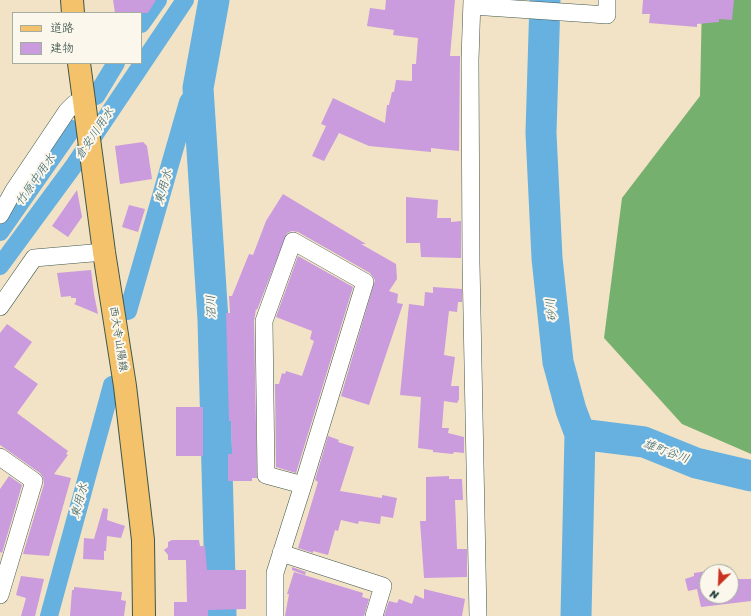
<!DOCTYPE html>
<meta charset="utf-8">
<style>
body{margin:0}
#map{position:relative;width:751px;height:616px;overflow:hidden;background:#f2e3c6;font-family:Sriracha,"Klee One",sans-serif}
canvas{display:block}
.legend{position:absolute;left:12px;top:12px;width:130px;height:52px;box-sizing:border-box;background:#fbf7ec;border:1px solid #a3ada2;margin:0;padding:5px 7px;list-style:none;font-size:12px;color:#1f3d34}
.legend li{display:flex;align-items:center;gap:8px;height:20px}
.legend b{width:20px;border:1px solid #a3ada2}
.north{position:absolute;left:699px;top:564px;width:40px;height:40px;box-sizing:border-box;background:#fbf7ec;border:1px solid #a3ada2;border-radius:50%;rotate:204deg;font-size:11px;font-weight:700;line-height:16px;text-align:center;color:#1f3d34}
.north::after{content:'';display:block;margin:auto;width:14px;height:18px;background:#c8321e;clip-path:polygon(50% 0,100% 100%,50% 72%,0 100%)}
</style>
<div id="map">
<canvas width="751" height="616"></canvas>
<ul class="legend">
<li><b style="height:5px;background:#f3c26a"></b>道路</li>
<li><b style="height:11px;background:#ca9bdd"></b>建物</li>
</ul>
<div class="north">N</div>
</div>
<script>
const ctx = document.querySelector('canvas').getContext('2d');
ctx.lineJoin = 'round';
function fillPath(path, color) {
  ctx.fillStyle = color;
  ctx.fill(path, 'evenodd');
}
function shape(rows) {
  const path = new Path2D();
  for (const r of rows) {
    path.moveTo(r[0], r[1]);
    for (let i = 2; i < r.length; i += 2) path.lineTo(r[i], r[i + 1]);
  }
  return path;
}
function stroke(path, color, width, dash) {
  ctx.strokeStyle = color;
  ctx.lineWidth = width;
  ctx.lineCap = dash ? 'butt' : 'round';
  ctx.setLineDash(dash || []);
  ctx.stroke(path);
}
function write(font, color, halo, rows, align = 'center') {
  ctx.font = font + ' Sriracha,"Klee One",sans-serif';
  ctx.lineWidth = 4;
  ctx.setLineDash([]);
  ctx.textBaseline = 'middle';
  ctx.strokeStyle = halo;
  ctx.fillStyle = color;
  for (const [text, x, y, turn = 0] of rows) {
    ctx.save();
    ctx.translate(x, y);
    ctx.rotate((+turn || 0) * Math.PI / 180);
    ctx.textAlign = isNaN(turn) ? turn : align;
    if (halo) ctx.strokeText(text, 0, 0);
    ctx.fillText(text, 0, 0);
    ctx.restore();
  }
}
const forest = shape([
 [702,0,751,0,751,454,682,424,604,338,622,198,700,96]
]);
const canal = shape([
 [141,24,158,0],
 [96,96,116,63],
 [0,232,72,129],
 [0,266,75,164,185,0],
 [128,311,188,102,198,88],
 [49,616,112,385]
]);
const river = shape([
 [214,0,198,88,213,320,221,616],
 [545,0,541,133,547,258,558,362,571,410,580,434,576,616],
 [580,434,644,442,696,463,751,476]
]);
const building = shape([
 [113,0,156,0,148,13,115,13],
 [386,0,455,0,450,56,460,56,459,151,431,148,431,152,369,146,339,133,324,161,312,156,326,126,321,124,333,98,385,123,387,105,389,105,392,92,394,92,396,80,412,81,412,64,416,64,418,38,393,35,394,30,367,26,370,8,385,10],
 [643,0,734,0,732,20,719,19,719,22,697,24,697,27,649,23,650,14,642,14],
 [143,142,147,146,152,179,120,184,115,146],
 [77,190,82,217,68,237,52,226],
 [283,194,366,244,361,244,396,264,397,279,389,291,398,294,397,303,403,304,369,405,341,396,375,280,370,273,298,232,292,231,287,233,257,310,256,309,254,321,257,478,252,478,252,481,228,481,228,454,232,454,231,421,229,421,226,313,230,313,229,296,232,296,249,254,253,255,266,221],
 [406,197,438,200,437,218,451,218,451,222,461,221,461,258,421,257,420,243,406,243],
 [129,205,145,209,138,232,122,227],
 [298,256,353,287,296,473,276,467,275,384,279,384,282,373,285,374,286,371,302,376,314,341,310,339,312,331,276,317],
 [91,270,94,294,98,314,74,304,76,302,76,298,71,298,71,296,61,297,57,273],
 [433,287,462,289,462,302,458,302,457,312,449,311,444,355,455,357,451,386,459,386,459,399,457,403,444,401,442,428,449,428,448,433,464,437,464,453,454,452,453,454,433,452,433,450,418,448,421,397,400,395,409,304,424,306,425,292,433,293],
 [7,324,32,342,14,367,38,384,17,413,68,451,66,454,68,455,54,474,71,478,49,556,23,554,44,484,43,477,40,473,0,445,0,333],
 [176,407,203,407,203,456,176,456],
 [328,436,339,440,338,442,354,447,340,491,382,498,382,495,397,498,393,518,381,516,380,524,359,521,358,524,341,520,338,531,335,530,328,555,313,551,313,553,298,548,318,482,315,480],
 [9,476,22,485,2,553,0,552,0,489],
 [449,476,449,479,462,479,463,500,455,500,457,549,467,549,467,577,424,578,420,521,426,521,426,477],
 [103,508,108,509,107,520,125,526,121,538,107,536,106,551,104,551,104,560,83,559,84,538,94,539],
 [172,540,199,540,200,546,205,546,207,570,246,570,246,609,208,610,208,616,174,616,174,602,187,602,186,560,168,560,168,555,164,550,168,547,168,542],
 [292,567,306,572,305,575,292,570],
 [707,571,707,596,731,596,731,582,735,581,735,579,751,579,751,601,701,607,697,589,688,591,685,579,694,576,694,573],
 [294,572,363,593,362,597,369,599,364,616,285,616,289,594,287,594],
 [21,576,44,579,35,616,21,616,26,598,16,595],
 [74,587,122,592,121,600,126,601,124,616,70,616,72,590,74,590],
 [424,589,465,599,462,616,384,616,389,601,397,603,399,599,412,604,415,595,424,599]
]);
const street = shape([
 [472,0,470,60,471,263,478,616],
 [472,6,607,15,607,0],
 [0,215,14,190,67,111,74,104,84,100],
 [0,307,34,258,104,252],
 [0,457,34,481,0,595],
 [281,553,383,586,374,616],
 [275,616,275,573,303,485,365,282,293,241,264,321,266,475,303,485]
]);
const primary = shape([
 [72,0,73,13],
 [79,63,104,252,125,386,143,540,144,616]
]);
const streetNames = [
 ["西大寺山陽線",118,339,81]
];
const waterNames = [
 ["倉安川用水",95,134,-56],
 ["竹原中用水",36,180,-55],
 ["東用水",164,187,-74],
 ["沼川",212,307,-93],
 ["砂川",552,310,-96],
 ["雄町谷川",666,452,20],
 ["東用水",80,501,-75]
];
fillPath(forest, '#76b06e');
stroke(canal, '#66b1df', 18);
stroke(river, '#66b1df', 31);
fillPath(building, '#ca9bdd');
stroke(street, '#3f564a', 18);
stroke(primary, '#3f564a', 24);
stroke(street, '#fff', 17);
stroke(primary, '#f3c26a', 22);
write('11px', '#1f3d34', '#fbf7ec', streetNames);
write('italic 12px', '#346067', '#fbf7ec', waterNames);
</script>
